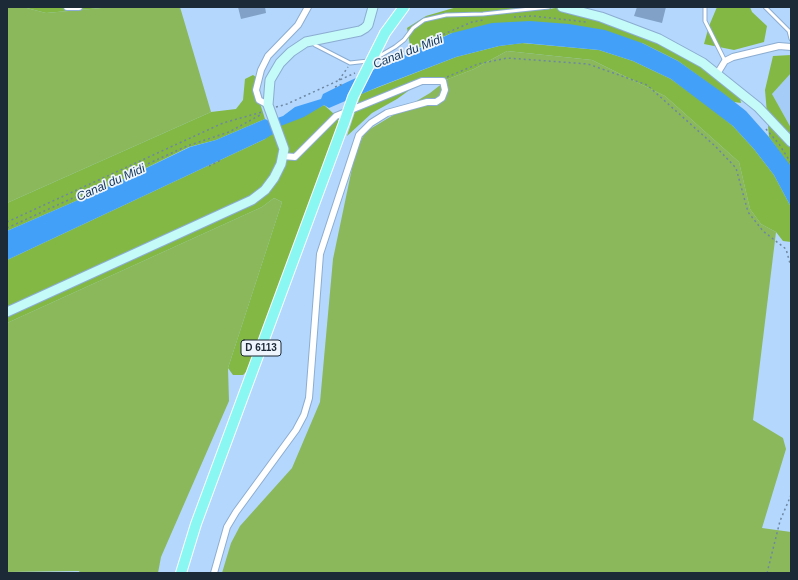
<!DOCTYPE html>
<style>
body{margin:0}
#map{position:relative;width:798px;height:580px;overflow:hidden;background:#b4d7fd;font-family:Helvetica,sans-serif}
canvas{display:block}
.frame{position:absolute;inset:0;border:8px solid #1c2937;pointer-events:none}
</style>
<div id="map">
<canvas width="798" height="580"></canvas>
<div class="frame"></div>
</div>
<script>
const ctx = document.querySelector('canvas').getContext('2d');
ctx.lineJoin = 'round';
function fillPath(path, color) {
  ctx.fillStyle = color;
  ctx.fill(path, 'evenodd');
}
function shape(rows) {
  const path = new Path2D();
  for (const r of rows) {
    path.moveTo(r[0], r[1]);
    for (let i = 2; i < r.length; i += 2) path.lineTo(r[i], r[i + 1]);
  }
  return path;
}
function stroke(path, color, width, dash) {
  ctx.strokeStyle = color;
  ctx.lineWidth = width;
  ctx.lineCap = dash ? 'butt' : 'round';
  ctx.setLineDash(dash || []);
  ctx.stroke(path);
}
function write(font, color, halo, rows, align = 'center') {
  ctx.font = font + ' Helvetica,sans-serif';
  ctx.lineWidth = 3.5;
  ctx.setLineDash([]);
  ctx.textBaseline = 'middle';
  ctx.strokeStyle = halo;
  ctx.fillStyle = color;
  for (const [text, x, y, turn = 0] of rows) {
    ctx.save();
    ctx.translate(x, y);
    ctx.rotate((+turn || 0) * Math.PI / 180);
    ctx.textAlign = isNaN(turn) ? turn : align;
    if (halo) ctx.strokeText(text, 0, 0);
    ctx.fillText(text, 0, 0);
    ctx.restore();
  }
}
const built = shape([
 [791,73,791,128,772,94]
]);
const green = shape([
 [7,7,23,7,46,13,112,7,180,7,211,112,7,203],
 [507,51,592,60,665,96,739,162,750,209,761,224,776,232,753,420,783,438,786,449,762,528,791,532,791,573,222,573,231,543,240,526,292,468,320,402,333,259,355,154,365,132,430,93,448,79,474,69],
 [274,198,282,202,228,368,229,401,161,557,158,573,80,573,79,571,7,572,7,323,262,207]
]);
const forest = shape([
 [23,7,112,7,46,13],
 [457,7,524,7,543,10,562,7,659,39,739,92,741,103,734,102,678,61,642,43,452,33,411,51,407,28,426,16],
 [717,7,750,7,752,12,767,26,764,42,734,50,704,44,709,26],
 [522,43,599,50,633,61,671,79,710,107,733,126,754,149,774,175,791,207,791,242,783,241,776,232,761,224,750,209,739,162,665,96,592,60,507,51,474,69,443,81,422,81,397,99,372,113,347,136,361,94,456,57,499,46],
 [791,55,791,73,772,94,791,128,791,168,769,137,765,90,773,56],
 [253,75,259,79,259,100,265,119,216,140,189,147,99,191,7,231,7,203,211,112,236,109,243,100,245,79],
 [324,105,344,123,256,362,243,375,233,375,228,368,282,202,274,198,262,207,7,323,7,260,265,139,273,129]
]);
const water = shape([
 [530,21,569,24,605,30,642,43,678,61,723,93,746,111,769,137,790,165,791,207,774,175,754,149,733,126,671,79,633,61,599,50,524,43,499,46,456,57,378,87,329,108,324,105,304,117,273,129,273,134,265,139,7,260,7,231,99,191,190,147,216,140,265,119,269,121,283,116,295,107,321,99,323,94,343,84,452,33,492,23]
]);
const building = shape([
 [238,7,265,7,266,13,241,19],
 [637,7,666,7,662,23,634,16]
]);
const path = shape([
 [514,17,533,16,586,22],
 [388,58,472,22,484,20],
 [447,77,478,64,507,58,588,64,647,85,715,146,736,168,748,212,763,231,786,249,791,267],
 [339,80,348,67],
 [335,87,343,84],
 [276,107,287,104,355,73],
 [766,129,779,144,791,163],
 [209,166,221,160],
 [7,222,223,123,262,112],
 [7,228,187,146,229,132,262,114],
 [767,573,780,521,791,495]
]);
const lane = shape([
 [705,7,705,21,725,61],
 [765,7,789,31,791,39],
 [313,41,315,45,350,63,368,61],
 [376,58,395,47,404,40,413,28,424,20,446,15,483,14,549,7]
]);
const street = shape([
 [67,7,79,7],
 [717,74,725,61,733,57,779,46,791,47],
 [268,105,259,100,256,90,261,70,268,56,298,25,308,7],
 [214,573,227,527,236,512,296,430,304,415,309,398,320,254,359,135,371,123,387,113,427,102,436,102,442,98,445,90,443,81,422,81,336,116,295,157,282,156]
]);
const secondary = shape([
 [562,7,601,17,659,39,703,63,758,107,791,142],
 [7,312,252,200,265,190,274,178,281,164,284,149,268,105,270,80,280,63,291,52,306,42,360,31,365,28,368,25,373,7]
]);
const primary = shape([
 [385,33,404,7],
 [181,573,196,524,344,123]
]);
const primaryBridge = shape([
 [344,123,353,97,385,33]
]);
const shields = [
 [261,348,40]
];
const shieldNames = [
 ["D 6113",261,348]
];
const waterNames = [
 ["Canal du Midi",408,52,-21],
 ["Canal du Midi",111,183,-24]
];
fillPath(built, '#a4ccf7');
fillPath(green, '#8bb85b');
fillPath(forest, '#82b843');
fillPath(water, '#43a0f9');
fillPath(building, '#81a2c6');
stroke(lane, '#8cadd1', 5);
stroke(street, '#8cadd1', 8);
stroke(secondary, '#8cadd1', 11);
stroke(primary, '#fff', 12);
stroke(path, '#6e87a2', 1.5, [2, 3]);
stroke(lane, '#fff', 3);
stroke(street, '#fff', 6);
stroke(secondary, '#c4fbf9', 9);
stroke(primary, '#8af7f2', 10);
stroke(primaryBridge, '#fff', 12, []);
stroke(primaryBridge, '#8af7f2', 10);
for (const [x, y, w] of shields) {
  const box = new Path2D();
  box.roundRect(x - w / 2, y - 8, w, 16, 3);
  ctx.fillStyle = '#eef5fd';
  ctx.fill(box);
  stroke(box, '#1c2937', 1);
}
write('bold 10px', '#1c2937', null, shieldNames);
write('italic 12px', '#12365a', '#eef5fd', waterNames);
</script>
